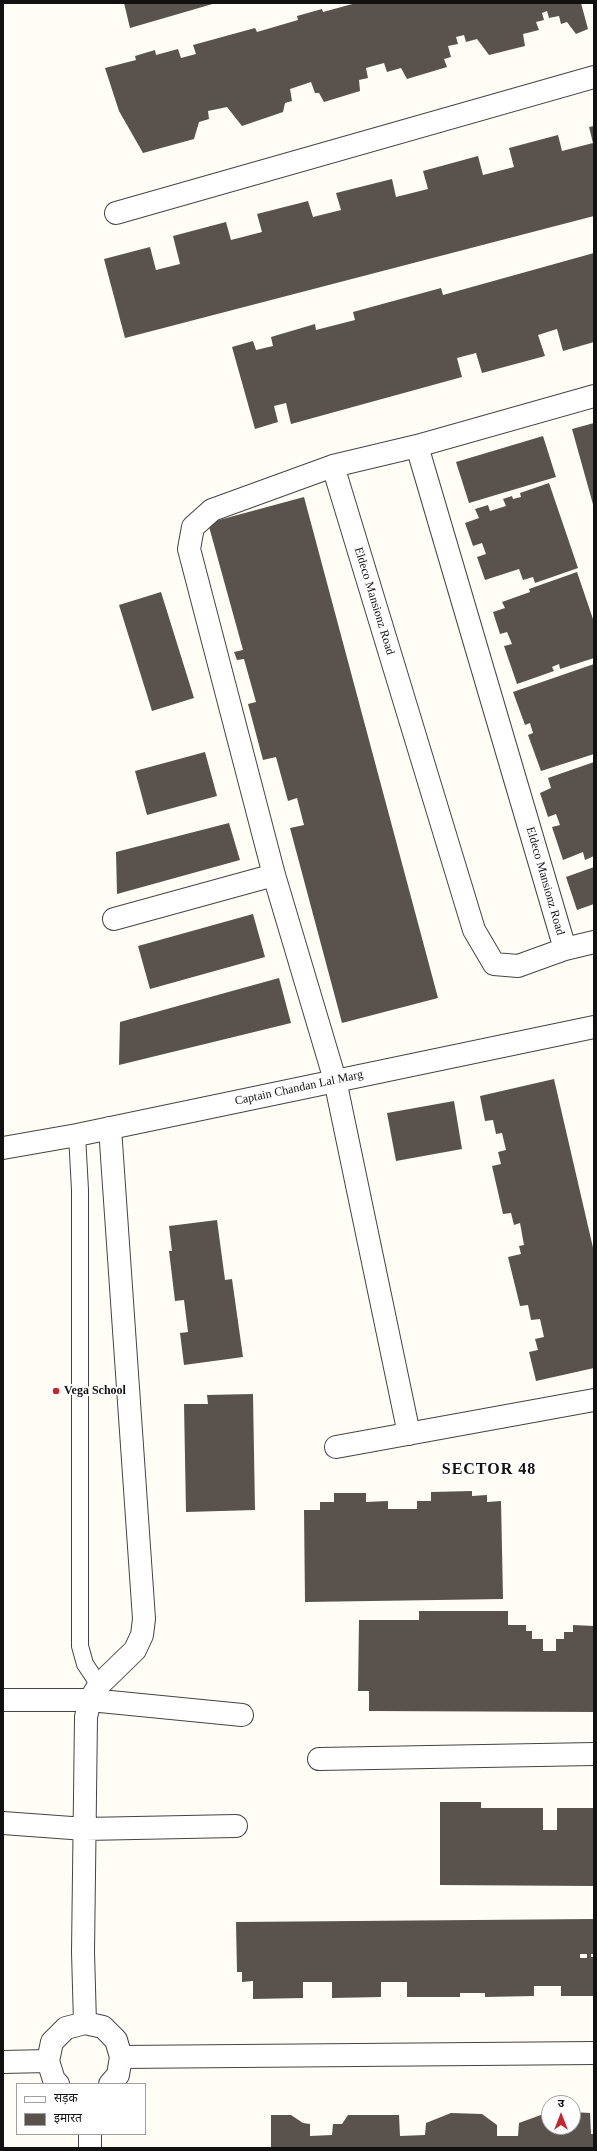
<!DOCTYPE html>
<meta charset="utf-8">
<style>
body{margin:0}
#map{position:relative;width:597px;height:2151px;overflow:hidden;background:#fffdf5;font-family:Georgia,"Noto Sans Devanagari",serif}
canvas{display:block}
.frame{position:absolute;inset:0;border:4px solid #111;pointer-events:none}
.legend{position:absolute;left:16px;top:2083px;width:130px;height:52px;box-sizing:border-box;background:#fff;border:1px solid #a0a0a0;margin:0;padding:5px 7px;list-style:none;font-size:12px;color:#111}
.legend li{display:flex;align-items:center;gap:8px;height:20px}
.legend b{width:20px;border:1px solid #a0a0a0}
.north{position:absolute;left:541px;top:2095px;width:40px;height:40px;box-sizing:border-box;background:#fff;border:1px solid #a0a0a0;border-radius:50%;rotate:0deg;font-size:11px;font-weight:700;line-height:16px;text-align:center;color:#111}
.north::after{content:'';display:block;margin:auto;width:14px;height:18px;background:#c4262e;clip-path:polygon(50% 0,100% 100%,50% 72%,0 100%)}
</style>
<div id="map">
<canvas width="597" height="2151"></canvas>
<div class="frame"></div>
<ul class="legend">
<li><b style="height:5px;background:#fff"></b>सड़क</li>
<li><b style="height:11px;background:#5a524d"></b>इमारत</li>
</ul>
<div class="north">उ</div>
</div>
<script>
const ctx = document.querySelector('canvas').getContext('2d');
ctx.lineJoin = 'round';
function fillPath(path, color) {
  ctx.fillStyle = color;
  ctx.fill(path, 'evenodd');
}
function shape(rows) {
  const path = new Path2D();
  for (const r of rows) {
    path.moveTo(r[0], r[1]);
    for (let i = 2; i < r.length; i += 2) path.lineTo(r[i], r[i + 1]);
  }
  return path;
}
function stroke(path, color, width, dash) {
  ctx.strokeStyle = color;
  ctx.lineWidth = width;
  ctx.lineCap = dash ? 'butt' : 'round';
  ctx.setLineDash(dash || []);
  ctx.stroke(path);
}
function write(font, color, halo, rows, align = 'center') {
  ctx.font = font + ' Georgia,serif';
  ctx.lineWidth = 4;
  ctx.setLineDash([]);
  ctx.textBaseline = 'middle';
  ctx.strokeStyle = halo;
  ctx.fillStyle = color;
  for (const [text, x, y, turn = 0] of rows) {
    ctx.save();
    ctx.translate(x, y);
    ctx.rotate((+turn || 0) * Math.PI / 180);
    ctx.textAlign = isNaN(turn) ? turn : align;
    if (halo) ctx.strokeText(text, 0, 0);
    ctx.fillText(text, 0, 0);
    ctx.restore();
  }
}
const building = shape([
 [124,3,216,3,130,28],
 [356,3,581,3,588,29,576,34,567,22,561,24,559,16,549,18,547,11,542,13,544,20,536,22,539,30,523,34,525,46,489,55,477,39,466,42,464,35,456,37,458,44,448,46,451,57,444,59,447,67,407,79,401,68,387,72,384,63,366,68,368,78,359,80,360,91,324,102,319,93,315,93,311,82,290,89,292,101,285,103,283,112,242,126,227,107,208,111,209,119,199,122,194,139,143,153,119,111,105,68,136,60,135,56,155,50,156,55,178,49,181,58,196,54,193,45,255,28,257,32,298,20,297,16,322,9,323,12],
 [594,126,594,216,125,338,104,259,150,247,156,270,180,264,173,236,226,222,231,240,262,232,257,214,308,201,313,217,341,210,336,193,392,179,396,197,428,189,423,171,478,156,483,175,514,167,509,148,558,135,562,151,593,143,589,127],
 [594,253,594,342,563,351,557,329,538,335,545,356,482,373,476,353,457,358,462,377,291,424,286,403,274,406,278,422,255,429,232,347,253,341,256,350,273,346,271,337,315,324,316,330,355,320,353,312,441,288,443,295],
 [594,423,594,508,572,429],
 [543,436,556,477,469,503,456,462],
 [549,483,578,568,535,583,533,577,523,580,519,569,485,580,477,557,486,554,482,543,473,546,465,523,479,518,475,509,488,505,490,511,506,506,503,499,512,496,513,499,521,497,520,493],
 [304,497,438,998,342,1023,290,828,304,825,297,798,288,801,276,757,263,760,248,704,256,702,244,659,237,660,234,652,243,650,208,523],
 [577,572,594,622,594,658,560,669,559,664,552,667,554,671,517,684,504,646,512,644,507,632,500,634,493,612,505,608,502,602,530,592,529,589],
 [161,592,194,698,152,711,119,605],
 [594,664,594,754,541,771,528,735,533,733,530,723,525,725,513,692],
 [205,752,217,796,147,815,135,771],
 [594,762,594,856,585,860,583,852,563,860,552,827,560,825,556,814,548,817,540,793,551,788,548,778],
 [229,823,240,860,117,894,116,852],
 [594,867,594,904,577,910,566,877],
 [253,914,265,957,150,989,138,946],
 [279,978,291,1023,119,1065,120,1022],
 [554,1079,594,1252,594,1368,536,1381,529,1352,538,1350,535,1339,544,1337,540,1319,531,1320,528,1305,520,1306,508,1257,521,1254,519,1246,524,1245,520,1223,514,1225,511,1213,503,1214,492,1166,501,1164,498,1152,506,1150,502,1133,496,1134,493,1120,485,1121,480,1096],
 [454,1101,462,1149,396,1161,387,1113],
 [217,1220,225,1280,232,1279,243,1357,184,1365,180,1333,188,1332,184,1300,175,1301,169,1251,172,1251,169,1226],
 [253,1394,255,1510,186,1512,184,1404,208,1404,207,1395],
 [472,1491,472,1496,487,1495,487,1502,501,1501,503,1599,305,1602,304,1510,320,1510,320,1502,334,1502,334,1493,366,1493,366,1502,388,1501,388,1509,417,1509,417,1501,431,1501,431,1492],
 [419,1611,508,1611,508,1625,526,1625,526,1631,532,1631,532,1639,543,1639,543,1651,556,1651,556,1639,564,1639,564,1632,573,1632,573,1625,594,1626,594,1712,369,1711,369,1691,358,1691,359,1620,419,1620],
 [440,1802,481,1802,481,1808,543,1808,543,1830,557,1830,557,1808,594,1808,594,1886,440,1885],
 [594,1919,594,1954,591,1954,591,1957,594,1957,594,1996,561,1996,561,1986,534,1986,534,1996,485,1997,485,1993,460,1993,460,1997,407,1997,407,1982,381,1982,381,1997,332,1998,332,1982,303,1982,303,1998,253,1999,253,1981,242,1982,242,1972,237,1972,236,1922],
 [580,1954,587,1954,587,1958,580,1958],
 [549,2112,549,2127,573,2127,573,2112,590,2113,591,2134,594,2134,594,2148,271,2148,271,2115,291,2115,303,2123,310,2124,310,2136,332,2135,333,2124,342,2124,348,2115,399,2115,400,2136,425,2135,426,2123,451,2113,482,2114,497,2125,497,2136,518,2136,519,2123]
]);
const service = shape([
 [77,1135,80,1190,80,1646,85,1664,99,1685]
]);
const minor = shape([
 [116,213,594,77],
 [417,446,565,949],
 [333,466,474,930,494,964,518,966,565,949,594,942],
 [114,919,274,875],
 [409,1434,335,1080,274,875,189,549,193,527,212,510,333,466,417,446,594,396],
 [336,1447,594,1400],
 [3,1700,90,1700,242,1715],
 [319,1759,594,1754],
 [3,1823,85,1829,236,1826],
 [85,2023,83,1952,86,1717,90,1700,99,1685,135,1650,142,1635,144,1619,110,1128],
 [121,2057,594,2053],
 [3,2062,48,2061],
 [58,2084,54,2080,48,2061,52,2042,66,2028,85,2023,103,2027,116,2040,121,2057,118,2075,110,2084],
 [90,2134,90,2148]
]);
const tertiary = shape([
 [3,1148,77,1135,594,1027]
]);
const markers = [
 [56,1391,4,"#c4262e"]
];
const streetNames = [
 ["Eldeco Mansionz Road",374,601,73],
 ["Eldeco Mansionz Road",545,881,74],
 ["Captain Chandan Lal Marg",299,1088,-12]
];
const poiNames = [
 ["Vega School",64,1391]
];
const districtNames = [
 ["SECTOR 48",489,1470]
];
fillPath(building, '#5a524d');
stroke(service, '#444', 18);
stroke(minor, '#444', 24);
stroke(tertiary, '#444', 24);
stroke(service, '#fff', 16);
stroke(minor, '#fff', 22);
stroke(tertiary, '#fff', 22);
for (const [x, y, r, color] of markers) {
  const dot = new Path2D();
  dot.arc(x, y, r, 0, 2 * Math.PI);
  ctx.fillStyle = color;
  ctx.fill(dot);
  stroke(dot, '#fff', 1.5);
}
write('12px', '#111', '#fff', streetNames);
write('bold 12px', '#111', '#fff', poiNames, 'left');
ctx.letterSpacing = '1px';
write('bold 16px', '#111', '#fff', districtNames);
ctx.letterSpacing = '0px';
</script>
